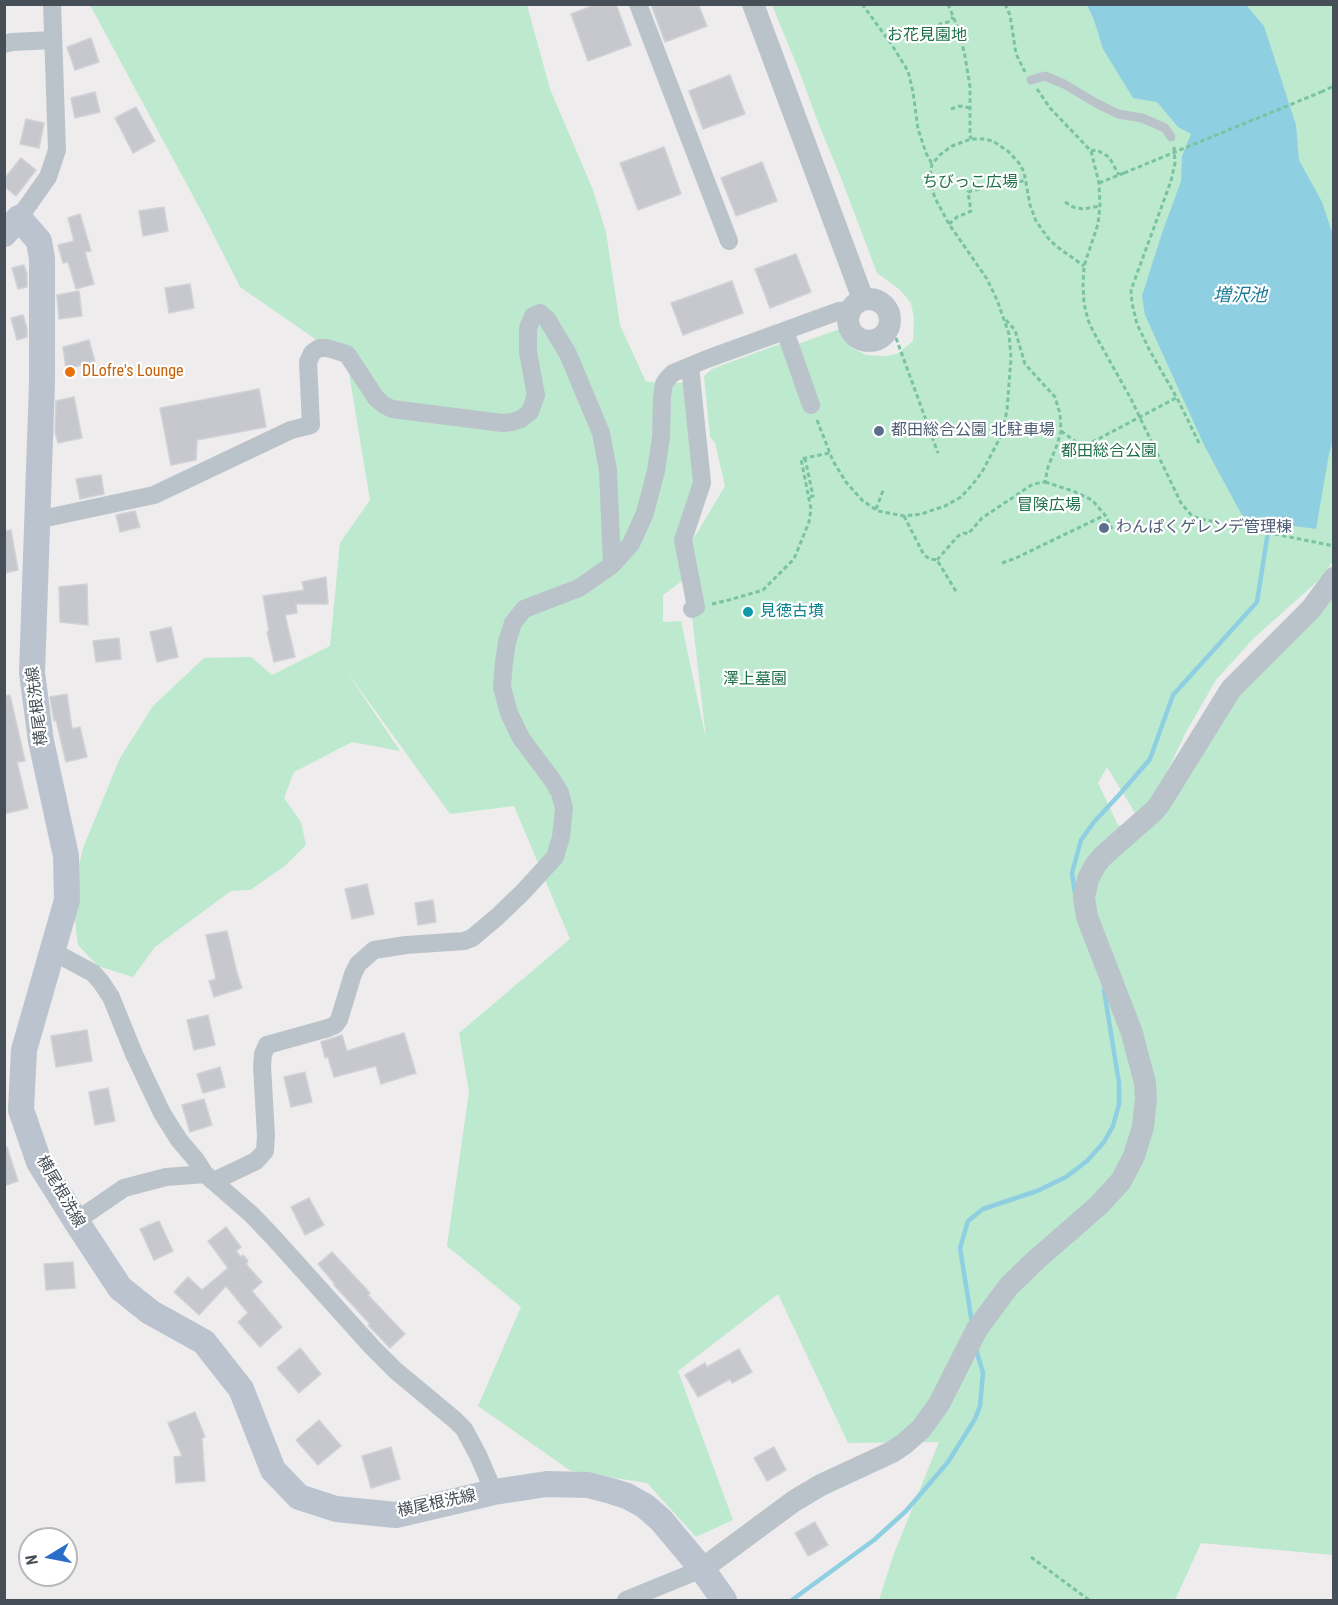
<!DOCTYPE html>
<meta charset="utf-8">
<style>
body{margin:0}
#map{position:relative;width:1338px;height:1605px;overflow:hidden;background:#eeecec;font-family:"Roboto Condensed",sans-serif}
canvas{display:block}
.frame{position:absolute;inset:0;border:6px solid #464f57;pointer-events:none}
.north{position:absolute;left:18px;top:1527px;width:60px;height:60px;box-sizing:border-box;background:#fff;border:2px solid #b5b9bc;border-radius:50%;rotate:260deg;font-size:16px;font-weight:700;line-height:24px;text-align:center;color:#464f57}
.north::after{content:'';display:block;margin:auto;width:21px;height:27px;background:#2b6eca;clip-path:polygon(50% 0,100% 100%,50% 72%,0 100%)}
</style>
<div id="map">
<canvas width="1338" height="1605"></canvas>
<div class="frame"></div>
<div class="north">N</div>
</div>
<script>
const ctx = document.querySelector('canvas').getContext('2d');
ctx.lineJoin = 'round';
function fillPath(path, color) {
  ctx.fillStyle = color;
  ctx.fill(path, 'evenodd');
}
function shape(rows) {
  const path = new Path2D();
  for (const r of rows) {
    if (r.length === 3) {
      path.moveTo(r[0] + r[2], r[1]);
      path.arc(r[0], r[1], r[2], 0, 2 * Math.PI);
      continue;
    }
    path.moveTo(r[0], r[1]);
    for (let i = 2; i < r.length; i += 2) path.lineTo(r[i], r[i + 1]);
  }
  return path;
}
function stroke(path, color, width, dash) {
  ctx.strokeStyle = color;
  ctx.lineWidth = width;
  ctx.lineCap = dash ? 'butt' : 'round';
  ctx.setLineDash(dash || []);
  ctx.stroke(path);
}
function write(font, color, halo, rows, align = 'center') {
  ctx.font = font + ' "Roboto Condensed","Noto Sans JP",sans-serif';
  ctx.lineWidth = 4.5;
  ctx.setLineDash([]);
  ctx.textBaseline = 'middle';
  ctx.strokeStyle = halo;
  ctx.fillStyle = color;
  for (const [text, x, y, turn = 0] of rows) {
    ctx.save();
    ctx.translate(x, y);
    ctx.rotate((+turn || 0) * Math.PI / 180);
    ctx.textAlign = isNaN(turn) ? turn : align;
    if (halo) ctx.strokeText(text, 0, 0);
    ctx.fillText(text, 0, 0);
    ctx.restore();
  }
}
const green = shape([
 [90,5,527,5,550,89,593,190,606,232,620,325,646,382,687,383,696,481,682,581,663,595,663,622,681,621,706,739,692,616,704,611,691,543,725,486,715,443,710,437,704,376,712,369,785,342,787,348,840,329,852,348,866,355,885,356,897,354,913,341,914,319,911,303,899,289,877,273,841,178,819,125,798,68,772,5,1333,5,1333,561,1321,578,1253,639,1216,680,1186,732,1148,811,1231,689,1333,585,1333,1555,1201,1543,1175,1600,879,1600,893,1556,939,1442,848,1443,778,1294,678,1371,733,1520,696,1537,647,1483,571,1471,478,1406,521,1307,447,1246,469,1092,459,1033,570,939,514,806,450,814,345,669,400,751,352,742,294,772,284,798,301,822,306,845,285,866,250,890,231,891,155,947,133,977,98,966,78,945,72,897,83,848,120,758,153,706,204,658,251,657,272,675,330,646,340,543,370,500,347,361,240,287,205,218],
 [1107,767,1140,821,1136,827,1118,825,1098,783]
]);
const water = shape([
 [1087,5,1246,5,1264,26,1296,125,1299,160,1322,202,1333,235,1333,440,1329,454,1316,529,1244,519,1204,445,1145,315,1142,296,1162,233,1181,181,1182,156,1191,134,1178,127,1157,102,1133,98,1103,49,1094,20]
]);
const stream = shape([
 [1075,893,1072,873,1081,840,1094,822,1119,795,1150,759,1173,695,1257,602,1270,519],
 [972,1323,960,1248,968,1221,983,1209,1037,1191,1066,1177,1087,1161,1104,1142,1113,1126,1119,1104,1119,1083,1104,990],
 [792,1600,874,1540,906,1511,948,1462,975,1419,980,1406,983,1373,976,1349]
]);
const building = shape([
 [597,4,616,4,631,45,588,61,571,14,597,4],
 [651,4,698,4,707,26,665,42,651,4],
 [91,38,99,62,75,70,67,47,91,38],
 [730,75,745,114,703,129,689,91,730,75],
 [95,92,100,112,75,118,71,98,95,92],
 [136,107,155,141,133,153,115,118,136,107],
 [26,119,44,123,39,148,20,144,26,119],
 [664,147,681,194,638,210,620,163,664,147],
 [21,158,36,170,16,196,4,186,4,179,21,158],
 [762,162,777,201,736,216,721,178,762,162],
 [164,207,168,231,143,236,139,211,164,207],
 [80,214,91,251,85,252,94,284,76,289,68,262,63,263,58,245,74,241,68,218,80,214],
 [796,254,811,292,770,308,755,269,796,254],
 [24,265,27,274,27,287,18,289,12,268,24,265],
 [732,281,743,313,683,335,671,303,732,281],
 [190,284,194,308,169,313,165,288,190,284],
 [79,291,82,316,59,319,57,295,79,291],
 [23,315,27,329,27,337,17,340,11,318,23,315],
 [89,340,95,362,66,369,63,347,89,340],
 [259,389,266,427,197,440,196,460,171,465,160,408,259,389],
 [74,397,82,438,58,443,55,432,56,401,74,397],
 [101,475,104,494,80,499,76,479,101,475],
 [135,511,140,527,120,532,116,515,135,511],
 [11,530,18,570,4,573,4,531,11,530],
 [326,577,328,604,296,604,297,613,285,615,295,657,274,662,267,632,269,631,263,596,304,590,302,582,326,577],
 [87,584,88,625,60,622,59,587,87,584],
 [171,627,178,657,157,662,150,632,171,627],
 [119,638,121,659,96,662,93,641,119,638],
 [67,694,72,729,80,727,87,757,66,762,56,720,54,721,50,697,67,694],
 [10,695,25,761,17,762,28,808,4,814,4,696,10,695],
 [367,884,374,914,352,919,345,889,367,884],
 [433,900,436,922,418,925,415,903,433,900],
 [227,931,237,973,242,988,214,997,209,981,216,979,206,935,227,931],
 [208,1015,215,1045,194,1050,187,1020,208,1015],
 [87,1030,92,1061,56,1067,51,1036,87,1030],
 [404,1033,416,1073,381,1084,376,1066,334,1077,328,1057,325,1058,321,1042,342,1035,347,1051,404,1033],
 [220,1067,225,1087,203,1093,197,1074,220,1067],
 [305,1072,312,1102,291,1107,284,1077,305,1072],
 [108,1088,115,1121,95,1125,89,1092,108,1088],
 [204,1099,212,1125,190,1132,182,1105,204,1099],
 [7,1147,18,1181,4,1186,4,1148,7,1147],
 [309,1198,324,1225,305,1235,291,1207,309,1198],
 [159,1221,173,1251,154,1260,140,1229,159,1221],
 [226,1227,241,1247,236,1251,241,1257,243,1255,248,1261,246,1264,262,1282,252,1291,282,1327,260,1347,238,1322,248,1313,226,1286,199,1315,174,1292,188,1277,202,1290,228,1268,208,1241,226,1227],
 [332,1252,370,1293,368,1295,405,1334,390,1348,368,1325,370,1324,334,1285,335,1284,318,1264,332,1252],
 [73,1262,75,1288,46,1290,44,1264,73,1262],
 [300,1348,321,1374,299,1393,277,1368,300,1348],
 [739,1349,752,1372,732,1383,730,1379,698,1397,685,1375,705,1363,707,1367,739,1349],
 [195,1412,205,1437,202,1438,205,1481,176,1483,174,1457,182,1456,168,1423,195,1412],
 [319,1420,341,1446,318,1465,296,1440,319,1420],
 [391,1447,400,1479,371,1488,362,1456,391,1447],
 [774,1447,786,1470,767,1481,754,1458,774,1447],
 [815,1522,828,1545,808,1556,795,1533,815,1522]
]);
const path = shape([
 [862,4,892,45,908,71,913,92,918,129,926,153,932,164],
 [948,4,959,31,965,56,970,87,970,135,971,139],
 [1005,4,1010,15,1016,54,1025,72],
 [919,34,931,33,940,24,948,22,953,17],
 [1037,89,1050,108,1091,151,1099,183,1100,206,1098,224,1084,266,1083,285,1084,303,1088,320,1093,331,1131,399,1181,503,1192,516,1201,519,1334,546],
 [1321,92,1334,86],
 [951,109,960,106,971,108],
 [1174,147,1175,163,1171,181,1131,290,1132,303,1137,324,1150,351,1177,398,1200,445],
 [1091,151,1097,150,1109,157,1119,175],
 [1099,183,1124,173],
 [1065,202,1073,207,1083,209,1100,206],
 [949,224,957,217,971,211,968,192,1001,183,1025,181],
 [896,338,938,453],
 [817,420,833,461,846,482,854,491,863,501,878,511,904,516,921,514,945,506,961,497,972,485,982,472,1002,434,1007,410,1011,358,1009,334,997,300,987,279,949,224,935,198,931,186,930,176,932,164,941,154,952,146,971,139,984,139,993,141,1009,152,1019,163,1024,172,1030,205,1036,221,1048,238,1056,246,1084,266],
 [1061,431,1083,447,1176,398],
 [805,458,813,496,809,497],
 [1045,482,1073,491,1092,500,1105,515,1112,529],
 [876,509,884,488],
 [904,516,924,555,930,559,937,560,957,593],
 [937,560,958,536,964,533,968,534,982,518,1033,484,1045,482,1048,467,1057,445,1061,431,1060,414,1055,397,1025,364,1015,330,1006,320],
 [1002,563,1016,558,1105,515],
 [712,604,729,600,763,590,794,559,809,522,811,509,801,459,829,453],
 [1031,1557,1089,1600]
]);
const service = shape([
 [1031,80,1045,76,1064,84,1096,103,1118,114,1142,118,1165,128,1171,137]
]);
const minor = shape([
 [638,4,729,241],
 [4,44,12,42,53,40],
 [19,218,48,177,57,150,52,4],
 [785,331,811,405],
 [690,366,702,483,683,540,696,607,692,609],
 [37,520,154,495,291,430,311,425,308,362,312,353,319,348,327,348,347,354,376,398,384,405,392,409,502,423,512,422,521,419,530,412,536,395,528,352,528,328,533,316,540,313,547,319,568,354,601,433,608,470,612,565],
 [52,951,93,973,101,982,111,997,134,1054,162,1113,179,1140,196,1160,205,1174,251,1214,273,1237,372,1347,396,1371,455,1420,464,1429,478,1455,494,1492],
 [214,1181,256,1161,265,1151,266,1136,262,1066,263,1054,267,1045,328,1028,335,1025,339,1020,353,974,358,964,374,950,406,945,464,941,472,938,497,917,523,892,555,857,561,837,564,808,560,793,553,781,521,738,509,713,502,687,504,662,507,642,513,623,524,609,579,588,612,565,631,544,645,513,656,471,661,437,662,397,664,384,668,378,673,373,707,359,839,311,850,310],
 [76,1221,124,1188,166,1177,205,1174],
 [626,1600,702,1569]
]);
const tertiary = shape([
 [753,4,863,299],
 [869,320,21],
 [702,1569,794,1501,821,1485,892,1452,904,1444,921,1429,939,1404,977,1329,1009,1286,1036,1260,1099,1205,1121,1181,1134,1156,1143,1127,1146,1098,1145,1083,1132,1033,1087,917,1084,898,1088,879,1096,864,1103,856,1155,810,1161,802,1231,689,1311,609,1334,578]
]);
const secondary = shape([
 [4,234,19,218,39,241,42,259,42,382,32,673,41,741,66,856,67,900,24,1050,21,1110,39,1162,76,1221,120,1288,150,1312,204,1342,241,1389,273,1470,299,1497,336,1509,396,1515,494,1492,547,1484,588,1485,611,1491,627,1496,645,1506,661,1520,702,1569,724,1600]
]);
const pathBridge = shape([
 [1124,173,1321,92]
]);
const markers = [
 [70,372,6,"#e8710a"],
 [879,431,6,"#5c6f8a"],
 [1104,528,6,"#5c6f8a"],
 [748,612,6,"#0f9aa8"]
];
const parkNames = [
 ["お花見園地",927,36],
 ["ちびっこ広場",970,183],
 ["都田総合公園",1109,452],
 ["冒険広場",1049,506],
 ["澤上墓園",755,680]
];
const foodNames = [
 ["DLofre's Lounge",82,372]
];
const serviceNames = [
 ["都田総合公園 北駐車場",891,431],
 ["わんぱくゲレンデ管理棟",1116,528]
];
const cultureNames = [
 ["見徳古墳",760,612]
];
const streetNames = [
 ["横尾根洗線",38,706,-97],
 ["横尾根洗線",60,1192,60],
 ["横尾根洗線",437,1504,-12]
];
const waterNames = [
 ["増沢池",1240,296]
];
fillPath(green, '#bde9cf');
fillPath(water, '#8fcfe2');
stroke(stream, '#8fcfe2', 4.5);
fillPath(building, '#c7c8ce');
stroke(building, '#d0d2d7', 1.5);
stroke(path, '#79c3a0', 3, [4.5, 3]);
stroke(service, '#bbc3ca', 9);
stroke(minor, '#bbc3ca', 18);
stroke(tertiary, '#bbc3ca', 22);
stroke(secondary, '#bbc4ce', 26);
stroke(pathBridge, '#79c3a0', 3, [4.5, 3]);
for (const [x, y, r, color] of markers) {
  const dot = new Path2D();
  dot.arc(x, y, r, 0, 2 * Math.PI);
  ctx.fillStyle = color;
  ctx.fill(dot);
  stroke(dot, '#fff', 2);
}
write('16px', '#1f7049', '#fff', parkNames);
write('16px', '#c56008', '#fff', foodNames, 'left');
write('16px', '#4e5e75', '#fff', serviceNames, 'left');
write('16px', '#0d838f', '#fff', cultureNames, 'left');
write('16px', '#464f57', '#fff', streetNames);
write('italic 18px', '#1a7a96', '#fff', waterNames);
</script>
